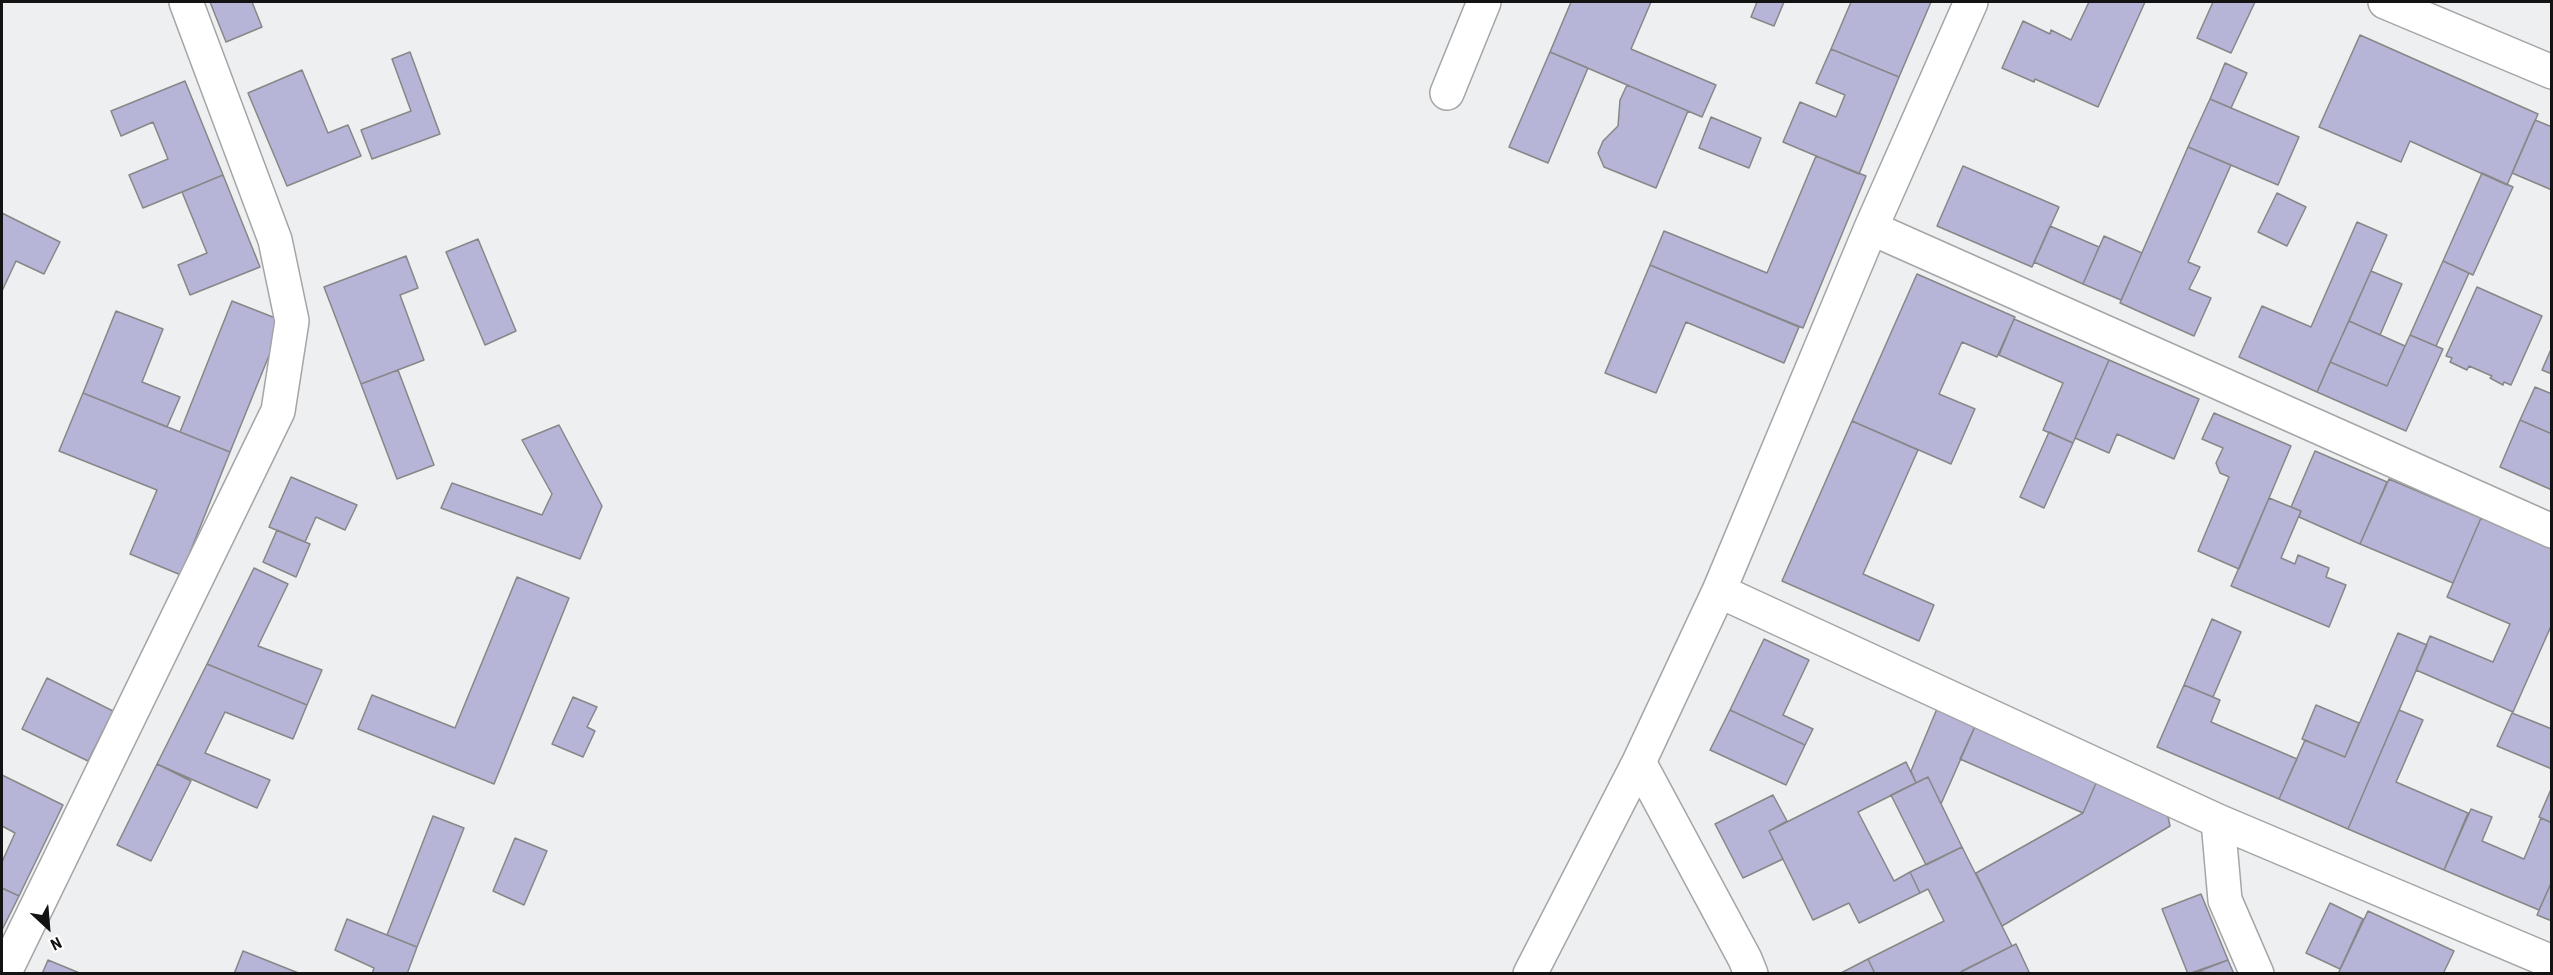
<!DOCTYPE html>
<style>
body{margin:0}
#map{position:relative;width:2553px;height:975px;overflow:hidden;background:#eeeff0;font-family:"Roboto Condensed",sans-serif}
canvas{display:block}
.frame{position:absolute;inset:0;border:3px solid #131314;pointer-events:none}
.north{position:absolute;left:18px;top:897px;width:60px;height:60px;-webkit-text-stroke:4px #fff;paint-order:stroke;rotate:154deg;font-size:16px;font-weight:700;line-height:24px;text-align:center;color:#131314}
.north::after{content:'';display:block;margin:auto;width:21px;height:27px;background:#131314;clip-path:polygon(50% 0,100% 100%,50% 72%,0 100%)}
</style>
<div id="map">
<canvas width="2553" height="975"></canvas>
<div class="frame"></div>
<div class="north">N</div>
</div>
<script>
const ctx = document.querySelector('canvas').getContext('2d');
ctx.lineJoin = 'round';
function fillPath(path, color) {
  ctx.fillStyle = color;
  ctx.fill(path, 'evenodd');
}
function shape(rows) {
  const path = new Path2D();
  for (const r of rows) {
    path.moveTo(r[0], r[1]);
    for (let i = 2; i < r.length; i += 2) path.lineTo(r[i], r[i + 1]);
  }
  return path;
}
function stroke(path, color, width, dash) {
  ctx.strokeStyle = color;
  ctx.lineWidth = width;
  ctx.lineCap = dash ? 'butt' : 'round';
  ctx.setLineDash(dash || []);
  ctx.stroke(path);
}
const building = shape([
 [210,2,252,2,262,27,226,42,210,2],
 [1571,2,1651,2,1631,49,1716,85,1702,117,1550,52,1571,2],
 [1757,2,1784,2,1774,26,1751,17,1757,2],
 [1851,2,1931,2,1899,77,1831,49,1851,2],
 [2089,2,2145,2,2098,107,2035,79,2034,82,2002,68,2023,21,2050,34,2051,30,2071,40,2089,2],
 [2213,2,2255,2,2231,53,2197,38,2213,2],
 [2360,35,2538,114,2507,185,2410,141,2401,162,2319,127,2360,35],
 [1831,49,1899,77,1859,174,1783,142,1800,102,1836,117,1845,95,1816,83,1831,49],
 [410,52,440,134,372,159,361,130,411,111,392,59,410,52],
 [1550,52,1588,68,1548,163,1509,147,1550,52],
 [2225,63,2247,73,2231,108,2210,99,2225,63],
 [302,70,328,133,348,125,361,156,287,186,248,93,302,70],
 [185,81,223,175,143,208,129,175,168,159,153,122,121,136,111,111,185,81],
 [1627,85,1688,111,1656,188,1604,167,1598,153,1603,141,1618,126,1620,100,1627,85],
 [2210,99,2299,137,2278,185,2188,147,2210,99],
 [1711,117,1761,138,1749,168,1699,148,1711,117],
 [2535,120,2552,127,2552,190,2512,173,2535,120],
 [2188,147,2231,165,2188,262,2200,267,2189,289,2211,298,2194,336,2120,303,2188,147],
 [1816,156,1866,176,1803,328,1650,265,1664,231,1767,273,1816,156],
 [1963,166,2059,207,2032,267,1937,226,1963,166],
 [2482,173,2513,187,2473,275,2443,261,2482,173],
 [223,175,260,267,190,295,178,265,207,253,182,192,223,175],
 [2277,193,2306,207,2287,246,2258,232,2277,193],
 [2,213,60,242,44,274,16,261,2,291,2,213],
 [2357,222,2387,235,2317,392,2239,357,2262,306,2311,327,2357,222],
 [2050,226,2099,247,2083,284,2034,262,2050,226],
 [2104,236,2142,253,2121,300,2083,284,2104,236],
 [478,239,516,331,485,345,446,252,478,239],
 [406,256,418,288,400,295,424,360,361,384,324,287,406,256],
 [2443,261,2469,273,2436,346,2410,335,2443,261],
 [1650,265,1799,327,1784,363,1686,322,1656,393,1605,373,1650,265],
 [2371,271,2402,284,2380,335,2349,321,2371,271],
 [1917,274,2015,317,1997,357,1962,342,1939,394,1975,409,1951,464,1852,421,1917,274],
 [2477,287,2542,316,2511,385,2504,382,2503,385,2490,378,2492,376,2469,366,2467,370,2450,362,2452,358,2446,356,2477,287],
 [232,301,283,321,230,452,180,432,232,301],
 [116,311,163,329,142,382,180,397,167,427,83,393,116,311],
 [2014,319,2109,360,2073,443,2043,430,2063,383,1999,355,2014,319],
 [2349,321,2405,346,2387,386,2330,362,2349,321],
 [2410,335,2443,349,2406,431,2317,392,2330,362,2387,386,2410,335],
 [2552,347,2552,374,2542,370,2552,347],
 [2109,360,2199,399,2174,459,2117,434,2109,453,2075,438,2109,360],
 [398,370,434,465,397,479,361,384,398,370],
 [2535,387,2552,394,2552,434,2520,420,2535,387],
 [83,393,230,452,181,575,130,554,157,490,59,451,83,393],
 [2214,413,2291,446,2239,569,2198,551,2229,477,2220,473,2216,463,2223,448,2202,439,2214,413],
 [2520,420,2552,434,2552,490,2500,467,2520,420],
 [1852,421,1918,450,1863,574,1934,605,1919,641,1782,581,1852,421],
 [559,425,602,506,580,559,441,508,452,483,542,515,552,494,522,440,559,425],
 [2049,432,2073,443,2044,508,2020,497,2049,432],
 [2315,451,2387,482,2360,544,2299,517,2301,511,2291,507,2315,451],
 [291,477,357,505,345,530,316,517,305,542,269,527,291,477],
 [2389,479,2481,518,2453,583,2360,544,2389,479],
 [2269,498,2301,511,2281,558,2295,564,2298,555,2329,568,2326,577,2346,585,2329,627,2231,586,2269,498],
 [2481,518,2552,548,2552,624,2513,712,2416,670,2430,636,2493,662,2510,624,2447,597,2481,518],
 [277,530,310,544,296,577,263,562,277,530],
 [254,568,288,584,258,646,322,670,307,705,207,664,254,568],
 [517,577,569,598,494,784,358,729,372,695,455,728,517,577],
 [2212,619,2241,632,2213,697,2184,685,2212,619],
 [2398,633,2427,645,2348,829,2279,799,2305,740,2345,757,2398,633],
 [1764,639,1809,660,1783,715,1813,729,1805,745,1730,710,1764,639],
 [207,664,307,705,293,739,225,712,205,753,270,780,257,808,157,764,207,664],
 [47,678,113,711,88,761,22,729,47,678],
 [2184,685,2220,700,2211,722,2297,759,2279,799,2157,747,2184,685],
 [573,697,597,707,587,727,595,731,583,757,552,744,573,697],
 [1939,704,1977,722,1941,804,1928,777,1916,783,1911,771,1939,704],
 [2316,705,2359,723,2345,757,2302,739,2316,705],
 [1730,710,1805,745,1786,785,1710,750,1730,710],
 [2399,710,2423,720,2396,782,2468,813,2444,870,2348,829,2399,710],
 [2512,713,2552,729,2552,769,2497,746,2512,713],
 [1977,722,2097,781,2083,813,1960,759,1977,722],
 [1906,762,1916,783,1858,812,1894,881,1910,872,1920,893,1859,923,1849,903,1813,920,1769,831,1906,762],
 [157,764,191,781,151,861,117,845,157,764],
 [2,775,63,805,19,896,2,888,2,862,15,833,2,826,2,775],
 [1928,777,1962,847,1926,865,1891,795,1928,777],
 [2097,781,2167,812,2170,826,2002,926,1976,873,2083,813,2097,781],
 [2552,787,2552,823,2539,817,2552,787],
 [1773,795,1787,821,1769,831,1783,859,1743,878,1715,824,1773,795],
 [2471,809,2492,817,2482,841,2524,859,2541,818,2552,823,2552,881,2539,910,2444,870,2471,809],
 [433,816,464,828,417,947,387,935,433,816],
 [515,838,547,851,524,905,493,891,515,838],
 [1962,847,2012,946,1957,974,1875,974,1868,959,1944,921,1928,889,1920,893,1910,872,1962,847],
 [2552,881,2552,921,2537,915,2552,881],
 [2,888,19,896,2,930,2,888],
 [2201,894,2228,960,2188,974,2162,909,2201,894],
 [2330,903,2363,919,2340,969,2306,953,2330,903],
 [2368,911,2454,951,2443,974,2338,974,2368,911],
 [347,919,417,947,407,974,372,974,374,968,335,950,347,919],
 [2016,944,2030,974,1963,974,1962,971,2016,944],
 [243,951,301,974,234,974,243,951],
 [1868,959,1875,974,1841,974,1841,973,1868,959],
 [48,960,82,974,42,974,48,960],
 [2228,960,2234,974,2197,972,2228,960]
]);
const minor = shape([
 [1971,2,1871,228,1719,591,2218,821,2552,962],
 [2385,2,2552,72],
 [1447,93,1484,2],
 [1871,228,2552,531],
 [1639,762,1745,959,1751,974],
 [2218,821,2225,900,2257,974],
 [4,974,278,411,292,321,275,240,186,2],
 [1530,974,1639,762,1719,591]
]);
fillPath(building, '#b6b4d7');
stroke(building, '#878788', 1.5);
stroke(minor, '#a4a5a6', 36);
stroke(minor, '#fff', 33);
</script>
